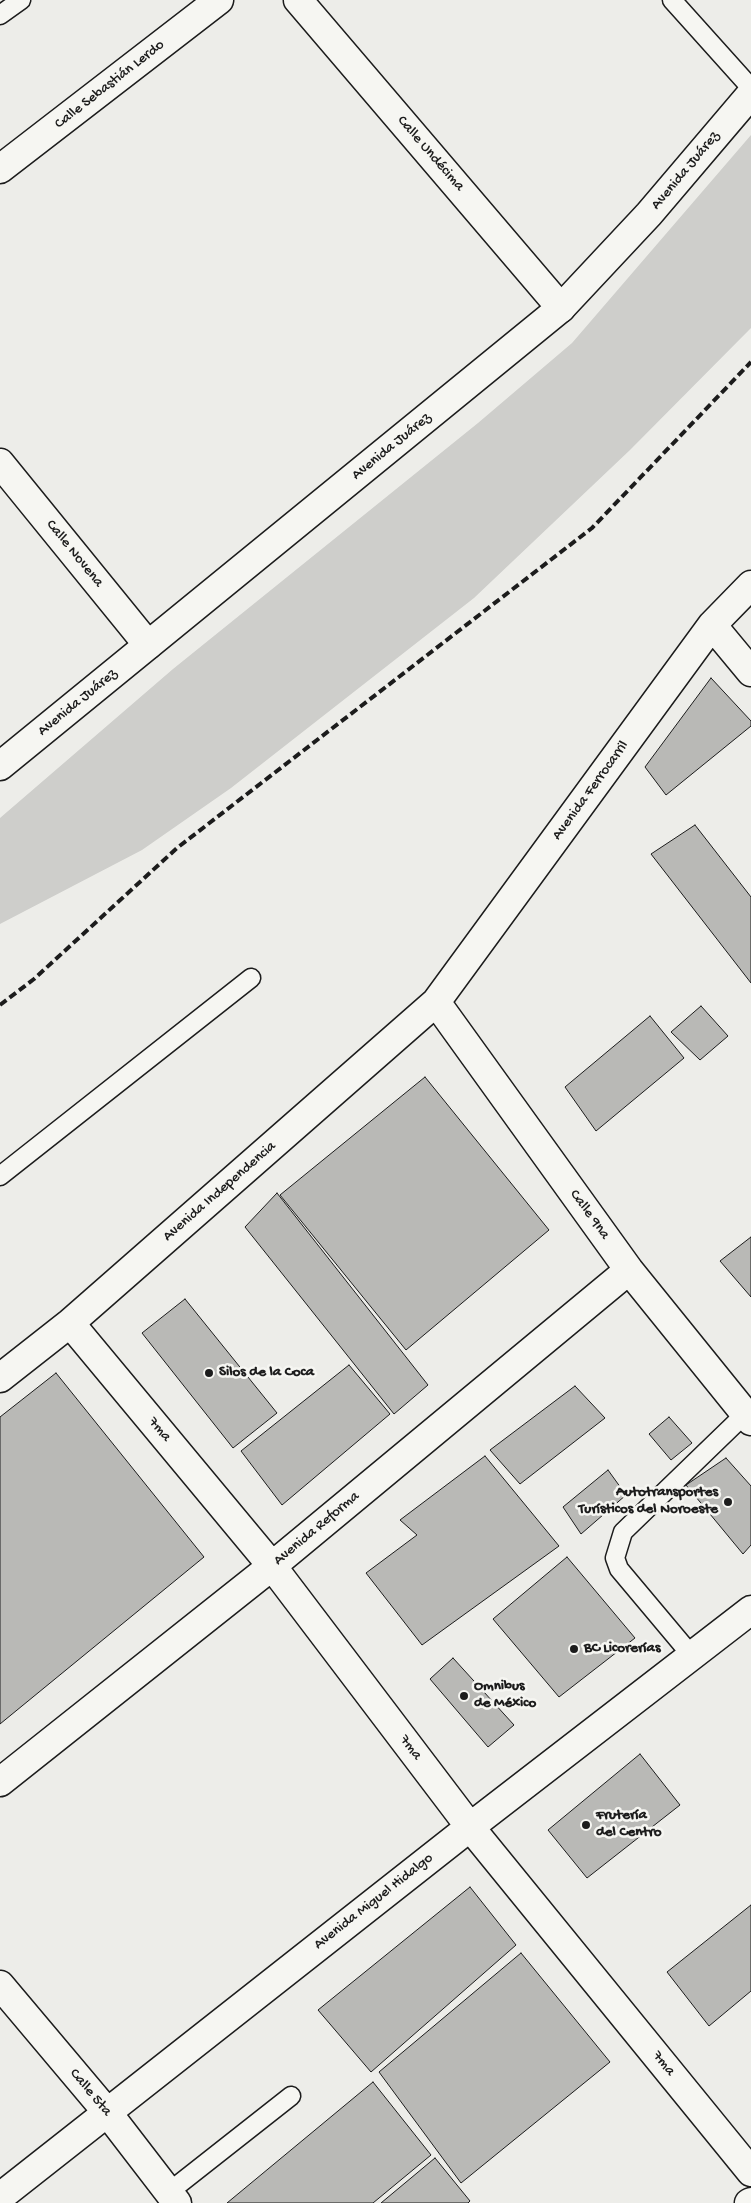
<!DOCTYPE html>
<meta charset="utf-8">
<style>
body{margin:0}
canvas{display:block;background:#edede9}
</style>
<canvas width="751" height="2203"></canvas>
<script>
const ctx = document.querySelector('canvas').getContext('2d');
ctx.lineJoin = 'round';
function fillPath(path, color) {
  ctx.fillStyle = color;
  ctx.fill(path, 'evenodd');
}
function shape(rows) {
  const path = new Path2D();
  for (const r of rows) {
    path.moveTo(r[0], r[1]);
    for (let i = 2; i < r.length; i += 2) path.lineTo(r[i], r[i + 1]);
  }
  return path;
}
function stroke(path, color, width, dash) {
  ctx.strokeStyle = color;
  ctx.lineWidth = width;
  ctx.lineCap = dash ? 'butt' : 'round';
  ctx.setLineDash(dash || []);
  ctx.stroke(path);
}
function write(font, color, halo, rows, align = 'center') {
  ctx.font = font + ' "Gochi Hand",sans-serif';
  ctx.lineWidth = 5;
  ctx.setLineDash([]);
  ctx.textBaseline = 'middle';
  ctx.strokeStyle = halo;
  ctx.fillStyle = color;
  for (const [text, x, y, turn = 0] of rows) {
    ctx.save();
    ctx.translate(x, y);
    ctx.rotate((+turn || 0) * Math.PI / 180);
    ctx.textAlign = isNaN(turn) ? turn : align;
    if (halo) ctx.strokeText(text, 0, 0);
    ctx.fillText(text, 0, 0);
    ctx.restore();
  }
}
const green = shape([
 [751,135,751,328,630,450,474,598,231,788,142,850,0,924,0,818,173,669,478,423,572,343]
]);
const building = shape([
 [711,678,751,721,751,726,666,795,645,767,711,678],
 [695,825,751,897,751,983,651,854,695,825],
 [701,1006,728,1036,700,1060,671,1032,701,1006],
 [650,1016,684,1058,596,1131,565,1087,650,1016],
 [425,1077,549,1230,406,1350,280,1195,425,1077],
 [277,1193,428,1385,394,1414,245,1227,277,1193],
 [751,1237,751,1297,720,1261,751,1237],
 [185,1299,277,1413,233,1448,142,1333,185,1299],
 [349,1365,390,1414,282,1505,241,1451,349,1365],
 [56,1373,204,1557,0,1724,0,1417,56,1373],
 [575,1386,605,1418,520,1484,490,1450,575,1386],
 [669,1417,692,1443,671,1460,649,1434,669,1417],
 [485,1456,559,1546,422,1645,366,1573,417,1535,400,1520,485,1456],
 [726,1458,751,1486,751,1545,743,1554,686,1485,726,1458],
 [608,1470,626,1495,581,1534,563,1507,608,1470],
 [567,1557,635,1638,559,1697,493,1619,567,1557],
 [453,1658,514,1725,488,1747,430,1679,453,1658],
 [640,1754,680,1805,587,1878,548,1830,640,1754],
 [470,1887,516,1945,371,2072,318,2010,470,1887],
 [751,1905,751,1991,709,2026,667,1972,751,1905],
 [521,1953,610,2062,461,2183,379,2072,521,1953],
 [373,2082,431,2155,373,2203,227,2203,373,2082],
 [435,2158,470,2201,468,2203,381,2203,435,2158]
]);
const lane = shape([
 [672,0,751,88],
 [0,15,21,0],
 [0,1176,251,978],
 [692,1656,619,1569,615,1558,623,1532,745,1414],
 [169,2192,291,2096]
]);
const street = shape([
 [298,0,561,308],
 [0,169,219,0],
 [0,463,148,645],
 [712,625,751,672],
 [436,1002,629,1270,751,1421],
 [70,1323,272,1566,470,1827,751,2172],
 [0,1378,70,1323,436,1002,712,625,751,585],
 [0,1782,272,1566,629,1270],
 [0,1985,107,2112,177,2203],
 [0,2197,470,1827,751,1610]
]);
const secondary = shape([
 [0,766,561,308,649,214,751,94]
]);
const primary = shape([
 [749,2203,751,2202]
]);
const rail = shape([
 [0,1005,34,979,177,848,592,528,751,362]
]);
const markers = [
 [209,1373,5,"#1c1c1c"],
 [728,1502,5,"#1c1c1c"],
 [574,1649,5,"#1c1c1c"],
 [464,1696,5,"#1c1c1c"],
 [586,1825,5,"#1c1c1c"]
];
const streetNames = [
 ["Calle Sebastián Lerdo",110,85,-38],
 ["Calle Undécima",430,154,49],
 ["Avenida Juárez",686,171,-50],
 ["Avenida Juárez",392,447,-39],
 ["Calle Novena",74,554,51],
 ["Avenida Juárez",78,703,-39],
 ["Avenida Ferrocarril",591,791,-54],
 ["Avenida Independencia",220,1192,-41],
 ["Calle 9na",589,1215,54],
 ["7ma",159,1430,50],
 ["Avenida Reforma",317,1529,-40],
 ["7ma",410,1748,53],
 ["Avenida Miguel Hidalgo",374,1902,-38],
 ["7ma",663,2064,51],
 ["Calle 5ta",90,2093,50]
];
const poiNames = [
 ["Silos de la Coca",219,1373],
 ["Autotransportes",718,1493,"right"],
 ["Turísticos del Noroeste",718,1510,"right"],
 ["BC Licorerías",584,1649],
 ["Omnibus",474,1687],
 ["de México",474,1704],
 ["Frutería",596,1816],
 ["del Centro",596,1833]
];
fillPath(green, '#cececb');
fillPath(building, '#b9b9b6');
stroke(building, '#1c1c1c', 1);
stroke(lane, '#1c1c1c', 21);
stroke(street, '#1c1c1c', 31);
stroke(secondary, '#1c1c1c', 31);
stroke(primary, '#1c1c1c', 31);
stroke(lane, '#f6f6f2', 18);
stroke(street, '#f6f6f2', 28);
stroke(secondary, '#f6f6f2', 28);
stroke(primary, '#f6f6f2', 28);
stroke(rail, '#1c1c1c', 4, [8, 4]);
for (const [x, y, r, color] of markers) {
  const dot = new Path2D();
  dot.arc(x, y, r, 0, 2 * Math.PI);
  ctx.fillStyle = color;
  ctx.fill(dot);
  stroke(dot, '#f6f6f2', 2);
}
write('15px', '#1c1c1c', '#f6f6f2', streetNames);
write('bold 15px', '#1c1c1c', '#f6f6f2', poiNames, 'left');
</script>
